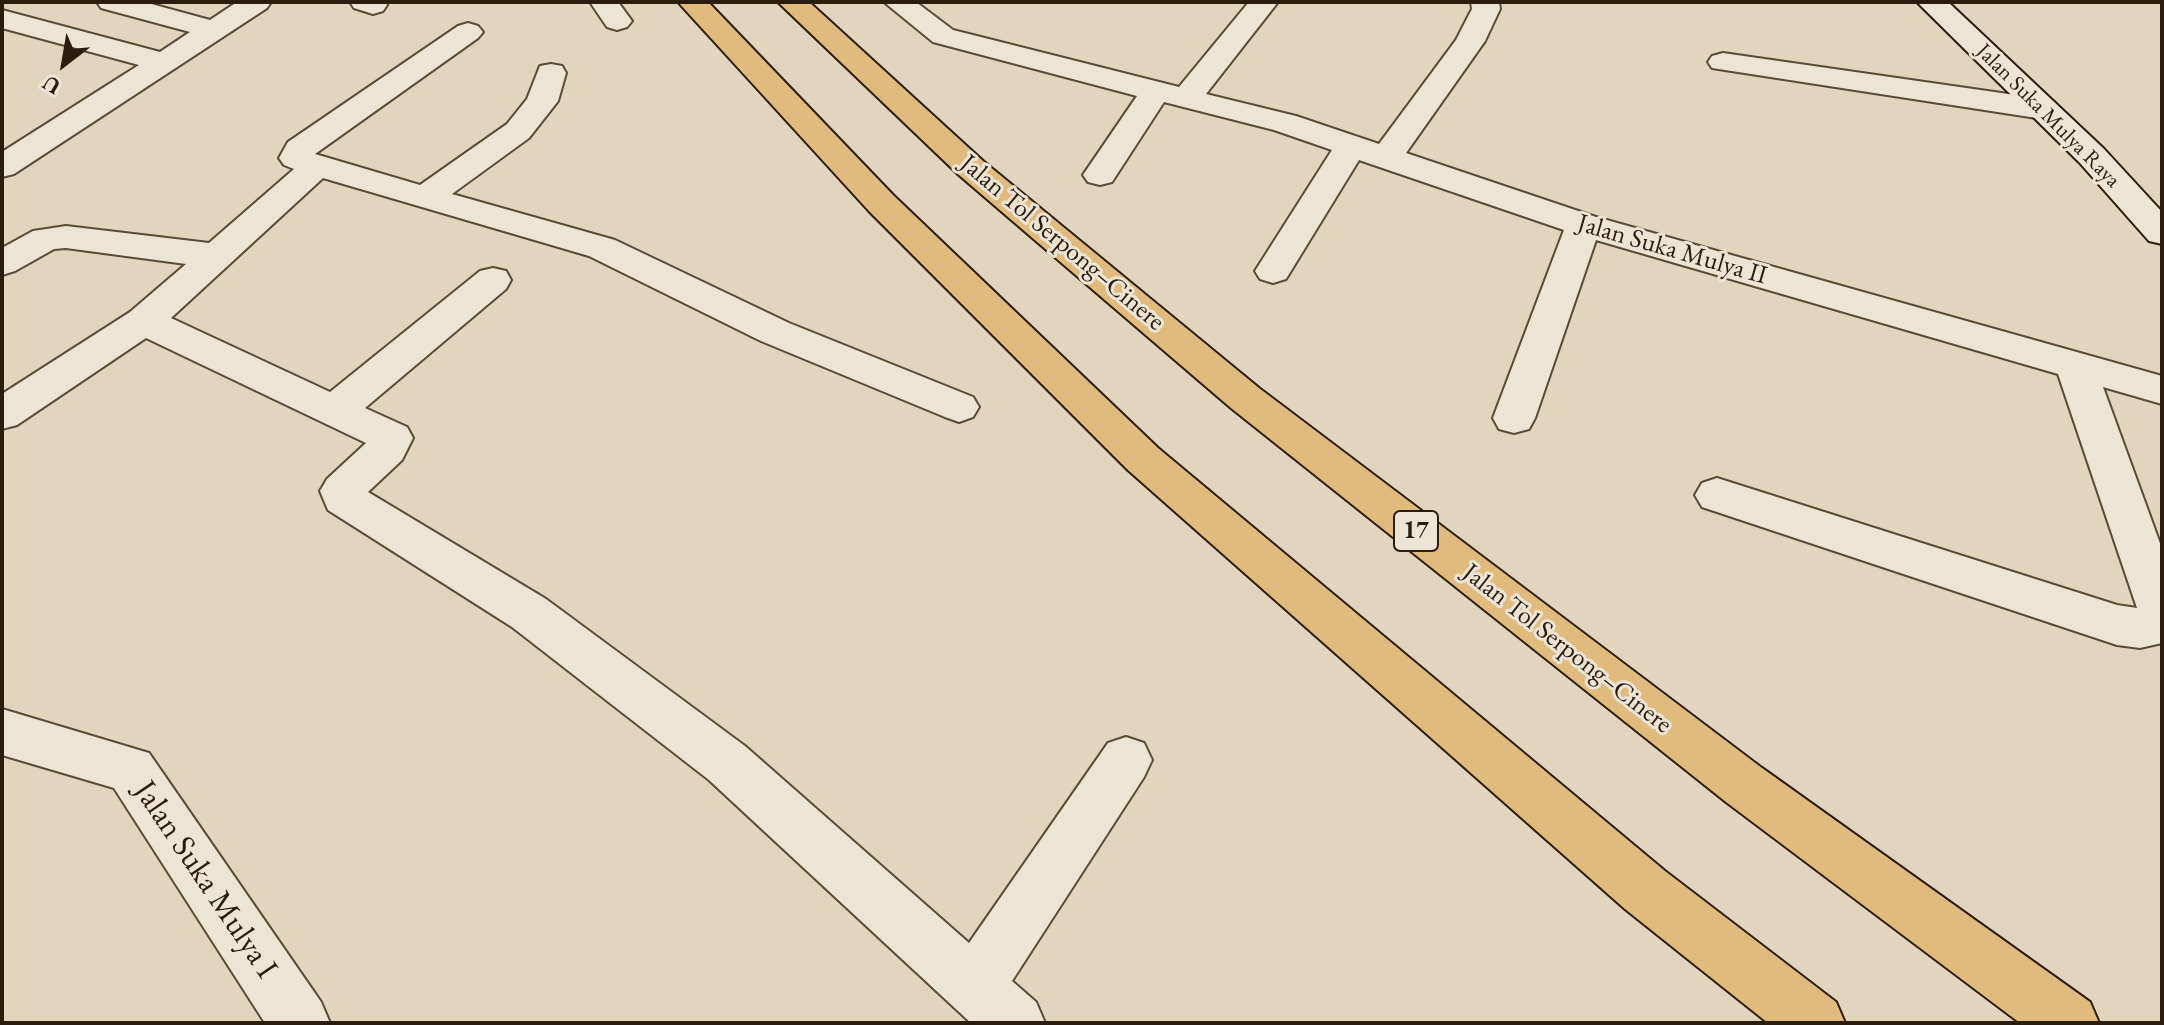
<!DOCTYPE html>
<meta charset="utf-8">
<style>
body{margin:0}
#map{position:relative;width:2164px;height:1025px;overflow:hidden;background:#e2d5bd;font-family:"EB Garamond",serif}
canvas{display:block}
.frame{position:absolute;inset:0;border:4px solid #2b1d0e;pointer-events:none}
.north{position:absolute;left:24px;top:24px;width:80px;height:80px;-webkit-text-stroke:6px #ece4d4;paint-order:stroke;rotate:211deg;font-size:22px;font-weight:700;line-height:32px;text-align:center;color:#2b1d0e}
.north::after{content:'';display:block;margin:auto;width:28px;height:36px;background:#2b1d0e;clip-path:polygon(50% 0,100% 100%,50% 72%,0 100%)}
</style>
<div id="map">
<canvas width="2164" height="1025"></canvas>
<div class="frame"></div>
<div class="north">U</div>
</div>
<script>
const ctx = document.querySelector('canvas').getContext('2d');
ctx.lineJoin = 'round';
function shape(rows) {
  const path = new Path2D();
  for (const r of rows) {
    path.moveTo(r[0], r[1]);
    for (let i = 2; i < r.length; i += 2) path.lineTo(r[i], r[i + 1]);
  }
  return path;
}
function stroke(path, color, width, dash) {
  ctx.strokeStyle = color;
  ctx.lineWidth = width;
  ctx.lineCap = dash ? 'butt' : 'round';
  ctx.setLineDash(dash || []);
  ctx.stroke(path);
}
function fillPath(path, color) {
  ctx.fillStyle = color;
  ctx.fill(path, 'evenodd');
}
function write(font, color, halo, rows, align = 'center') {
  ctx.font = font + ' "EB Garamond",serif';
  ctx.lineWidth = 6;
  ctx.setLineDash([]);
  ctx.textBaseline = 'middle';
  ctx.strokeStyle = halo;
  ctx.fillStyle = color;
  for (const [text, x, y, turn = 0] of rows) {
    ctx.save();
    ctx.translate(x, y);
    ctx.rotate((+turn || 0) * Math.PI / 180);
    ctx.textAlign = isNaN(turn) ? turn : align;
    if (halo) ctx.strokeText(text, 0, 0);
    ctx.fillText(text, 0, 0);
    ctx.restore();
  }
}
const street = shape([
 [97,2,144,2,210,20,237,2,271,2,267,8,14,174,2,177,2,152,139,65,2,28,2,10,160,52,190,32,101,8,97,2],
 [350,2,385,2,387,5,383,11,373,14,354,8,350,2],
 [590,2,618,2,632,21,627,27,617,30,607,27,590,2],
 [884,2,916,2,953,30,1179,87,1249,2,1278,2,1206,94,1296,116,1379,144,1456,40,1472,9,1471,2,1499,2,1500,9,1485,41,1406,153,1596,217,2162,376,2162,404,2103,387,2162,549,2162,643,2140,648,2117,645,1702,507,1695,495,1702,483,1717,478,2117,605,2137,608,2058,374,1596,240,1535,418,1529,429,1514,433,1499,429,1493,418,1564,230,1359,160,1286,279,1273,283,1260,279,1255,271,1332,150,1274,130,1164,102,1112,182,1100,185,1088,182,1083,175,1137,96,933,42,884,2],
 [468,23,478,26,483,32,478,38,315,154,420,185,507,124,527,99,540,66,551,64,562,66,566,73,558,101,529,138,452,194,615,240,789,323,973,397,979,407,973,417,959,422,945,417,761,341,589,256,323,178,171,318,330,392,480,271,493,268,506,271,511,280,506,289,365,408,407,427,413,438,402,460,368,492,546,599,745,746,969,943,1108,743,1126,737,1144,743,1152,760,1144,777,1012,981,1036,1002,1045,1023,971,1023,709,780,512,627,328,510,320,491,327,479,366,443,146,338,17,425,2,429,2,394,130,312,186,264,66,248,54,249,15,271,2,275,2,248,33,231,66,226,209,243,294,169,284,165,279,158,288,142,458,26,468,23],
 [1723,53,2043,99,2054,102,2059,109,2054,116,2043,119,1712,68,1708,62,1712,56,1723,53],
 [2,709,149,753,321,1002,330,1023,265,1023,114,788,2,755,2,709]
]);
const secondary = shape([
 [1917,2,1948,2,2104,149,2162,212,2162,244,2149,241,2080,163,1917,2]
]);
const highway = shape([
 [678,2,708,2,893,195,1158,448,1665,871,1836,1002,1845,1023,1768,1023,1625,909,1128,470,869,211,678,2],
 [778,2,809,2,983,161,1259,388,1762,768,2090,1002,2099,1023,2020,1023,1726,802,1231,408,959,175,778,2]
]);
const farStreetnames = [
 ["Jalan Suka Mulya Raya",2048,116,45]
];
const shields = [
 [1416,531,44]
];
const shieldNames = [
 ["17",1416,531]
];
const streetNames = [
 ["Jalan Tol Serpong–Cinere",1062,243,40],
 ["Jalan Suka Mulya II",1672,250,16],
 ["Jalan Tol Serpong–Cinere",1567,649,38]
];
const nearStreetnames = [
 ["Jalan Suka Mulya I",205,880,56]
];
stroke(street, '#594b3a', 4);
stroke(secondary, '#2b1d0e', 4);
stroke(highway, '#2b1d0e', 4);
fillPath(street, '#ece4d4');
fillPath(secondary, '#ece4d4');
fillPath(highway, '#e1ba7e');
write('22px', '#2b1d0e', '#ece4d4', farStreetnames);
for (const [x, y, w] of shields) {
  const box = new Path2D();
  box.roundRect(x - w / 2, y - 20, w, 40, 6);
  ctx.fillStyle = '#ece4d4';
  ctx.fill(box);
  stroke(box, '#2b1d0e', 2);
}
write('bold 24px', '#2b1d0e', null, shieldNames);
write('26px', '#2b1d0e', '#ece4d4', streetNames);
write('32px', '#2b1d0e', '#ece4d4', nearStreetnames);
</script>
